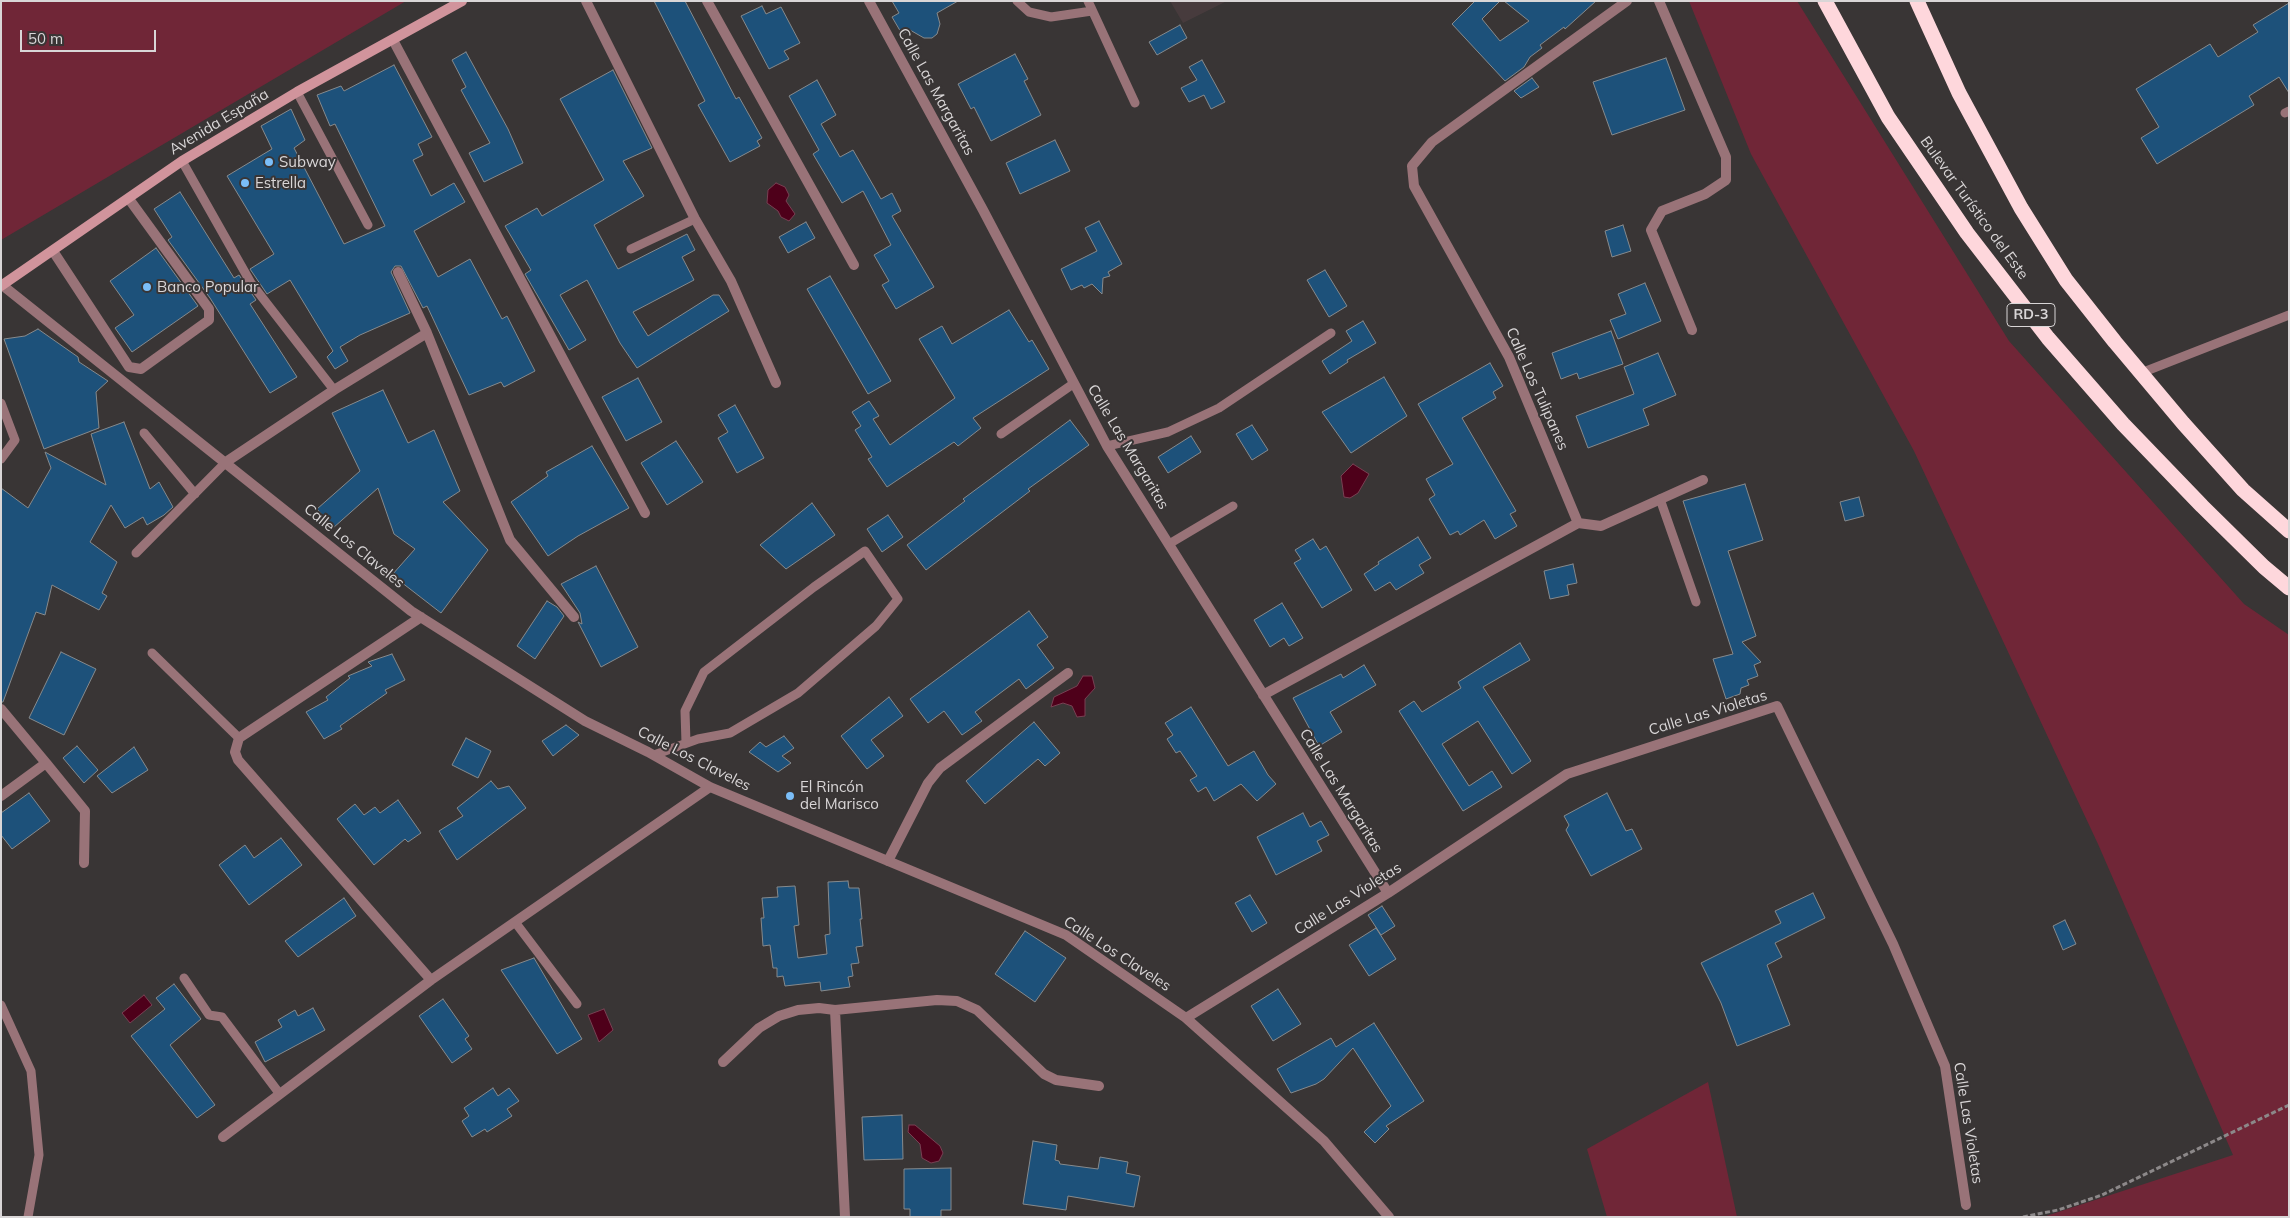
<!DOCTYPE html>
<meta charset="utf-8">
<style>
body{margin:0}
#map{position:relative;width:2290px;height:1218px;overflow:hidden;background:#393535;font-family:Mulish,sans-serif}
canvas{display:block}
.frame{position:absolute;inset:0;border:2px solid #d9d6d7;pointer-events:none}
.scale{position:absolute;left:20px;top:30px;width:136px;height:22px;box-sizing:border-box;border:2px solid #d9d6d7;border-top:0;padding-left:6px;font-size:15px;line-height:18px;white-space:nowrap;color:#d9d6d7;-webkit-text-stroke:4px #393535;paint-order:stroke}
</style>
<div id="map">
<canvas width="2290" height="1218"></canvas>
<div class="frame"></div>
<div class="scale">50 m</div>
</div>
<script>
const ctx = document.querySelector('canvas').getContext('2d');
ctx.lineJoin = 'round';
function fillPath(path, color) {
  ctx.fillStyle = color;
  ctx.fill(path, 'evenodd');
}
function shape(rows) {
  const path = new Path2D();
  for (const r of rows) {
    path.moveTo(r[0], r[1]);
    for (let i = 2; i < r.length; i += 2) path.lineTo(r[i], r[i + 1]);
  }
  return path;
}
function stroke(path, color, width, dash) {
  ctx.strokeStyle = color;
  ctx.lineWidth = width;
  ctx.lineCap = dash ? 'butt' : 'round';
  ctx.setLineDash(dash || []);
  ctx.stroke(path);
}
function write(font, color, halo, rows, align = 'center') {
  ctx.font = font + ' Mulish,sans-serif';
  ctx.lineWidth = 4;
  ctx.setLineDash([]);
  ctx.textBaseline = 'middle';
  ctx.strokeStyle = halo;
  ctx.fillStyle = color;
  for (const [text, x, y, turn = 0] of rows) {
    ctx.save();
    ctx.translate(x, y);
    ctx.rotate((+turn || 0) * Math.PI / 180);
    ctx.textAlign = isNaN(turn) ? turn : align;
    if (halo) ctx.strokeText(text, 0, 0);
    ctx.fillText(text, 0, 0);
    ctx.restore();
  }
}
const built = shape([
 [1170,1,1227,1,1183,23]
]);
const green = shape([
 [1,1,406,1,1,240],
 [1689,1,1797,1,2009,341,2244,604,2289,635,2289,1217,2043,1217,2233,1155,2098,844,1914,451,1751,154],
 [1708,1082,1737,1217,1607,1217,1587,1149]
]);
const water = shape([
 [776,183,785,187,789,195,786,201,795,214,789,221,781,217,778,211,767,203,768,190,776,183],
 [1353,464,1369,474,1358,493,1350,498,1344,497,1341,476,1353,464],
 [1083,676,1092,676,1095,688,1085,699,1085,716,1077,717,1072,706,1063,703,1051,707,1054,697,1077,686,1083,676],
 [144,995,152,1005,130,1023,122,1013,144,995],
 [604,1009,613,1030,599,1042,588,1015,604,1009],
 [909,1125,915,1125,940,1146,943,1153,939,1161,931,1163,922,1158,920,1144,908,1132,909,1125]
]);
const building = shape([
 [654,1,685,1,736,99,739,97,762,138,757,141,760,146,730,162,698,105,705,101,654,1],
 [892,1,958,1,937,13,940,24,937,34,932,38,924,38,910,30,902,34,892,17,899,13,892,1],
 [1475,1,1500,1,1482,19,1500,41,1529,21,1504,1,1596,1,1565,29,1564,27,1540,45,1542,48,1530,57,1524,67,1505,81,1452,24,1475,1],
 [2289,3,2289,93,2279,77,2249,96,2254,105,2157,164,2141,138,2159,127,2136,89,2210,44,2218,57,2258,32,2253,25,2289,3],
 [762,6,766,14,781,7,800,43,784,51,789,59,769,69,741,16,762,6],
 [1180,25,1187,38,1157,55,1149,42,1180,25],
 [466,52,508,129,523,163,484,182,469,153,490,143,461,90,466,87,452,60,466,52],
 [1015,54,1028,79,1024,81,1041,115,991,141,974,107,971,109,958,84,1015,54],
 [1666,58,1685,110,1612,135,1593,82,1666,58],
 [1202,60,1225,102,1211,109,1204,95,1189,102,1181,88,1197,80,1189,67,1202,60],
 [394,65,432,137,418,144,423,155,413,160,431,196,454,183,465,202,414,231,438,277,470,259,502,319,507,316,535,371,504,387,501,382,469,395,427,306,423,308,401,266,395,266,391,272,410,313,360,335,340,347,348,361,335,369,327,357,333,351,290,280,267,294,250,269,274,254,227,176,272,149,261,126,291,109,305,140,294,148,344,244,385,226,335,124,330,126,317,95,341,86,344,91,394,65],
 [613,70,652,148,623,161,644,196,594,225,618,269,687,234,695,250,682,257,694,280,633,312,648,336,713,295,719,295,729,311,637,368,620,343,587,280,560,295,586,340,569,350,525,274,531,270,505,226,537,208,542,216,604,180,560,99,613,70],
 [1532,78,1539,87,1521,98,1514,91,1532,78],
 [817,80,836,115,821,124,840,157,853,150,881,199,892,193,901,211,892,216,934,287,896,309,882,285,889,281,874,255,891,245,863,191,842,203,813,154,819,150,789,96,817,80],
 [1055,140,1070,171,1020,194,1006,163,1055,140],
 [180,192,234,278,239,275,256,300,250,304,297,377,270,393,210,298,168,240,172,237,154,209,180,192],
 [1099,221,1122,264,1108,272,1110,276,1103,278,1102,294,1092,284,1084,288,1082,285,1071,290,1061,269,1097,251,1085,228,1099,221],
 [806,222,815,238,788,253,779,237,806,222],
 [1623,225,1631,251,1612,257,1605,231,1623,225],
 [156,248,198,306,132,352,115,328,134,315,110,281,156,248],
 [1325,270,1347,306,1329,317,1307,280,1325,270],
 [830,276,891,381,868,394,807,289,830,276],
 [1645,283,1661,321,1618,339,1610,320,1626,314,1618,294,1645,283],
 [1009,310,1029,342,1032,340,1049,369,973,418,981,428,958,446,954,442,887,487,868,459,872,457,855,430,861,426,852,412,869,401,879,416,873,419,890,445,955,398,919,339,942,326,952,344,1009,310],
 [1363,321,1376,343,1347,360,1348,362,1330,374,1322,361,1352,341,1346,331,1363,321],
 [38,329,78,357,79,362,108,381,96,392,99,428,44,449,4,339,25,336,38,329],
 [1611,331,1623,364,1579,379,1577,373,1561,379,1552,353,1611,331],
 [1658,353,1676,395,1643,409,1649,425,1588,448,1576,416,1634,394,1624,367,1658,353],
 [1490,363,1503,386,1493,392,1496,398,1462,418,1516,511,1510,514,1517,526,1495,539,1484,520,1460,535,1458,531,1450,535,1429,499,1435,495,1426,479,1453,464,1418,404,1490,363],
 [1384,377,1407,416,1351,453,1322,412,1384,377],
 [638,378,662,422,626,441,602,397,638,378],
 [383,390,408,443,434,430,460,491,443,502,488,550,441,613,392,575,415,549,394,534,378,488,333,528,317,509,360,471,332,413,383,390],
 [735,405,764,458,737,473,718,438,728,432,718,415,735,405],
 [1070,420,1089,445,1028,489,1030,491,926,570,907,545,965,501,963,499,1070,420],
 [124,422,150,489,159,482,173,507,164,515,147,525,143,517,125,528,111,505,90,542,117,562,102,593,107,596,99,610,52,585,45,615,36,612,3,702,1,702,1,488,28,508,51,468,45,452,106,485,91,434,124,422],
 [1252,425,1268,450,1252,460,1236,434,1252,425],
 [1191,436,1201,452,1168,473,1158,457,1191,436],
 [676,441,703,482,667,505,641,463,676,441],
 [592,446,629,508,578,536,548,556,511,502,548,476,546,472,592,446],
 [1745,484,1763,540,1728,551,1756,636,1742,642,1761,662,1754,665,1758,676,1747,680,1749,685,1741,688,1740,694,1726,699,1713,659,1733,654,1683,501,1745,484],
 [1859,497,1864,516,1845,521,1840,502,1859,497],
 [812,503,835,535,786,569,760,545,812,503],
 [888,515,903,537,882,552,867,529,888,515],
 [1418,537,1431,558,1419,565,1424,573,1396,590,1390,582,1375,591,1364,574,1379,564,1378,562,1418,537],
 [1313,539,1320,550,1326,546,1352,590,1322,608,1294,563,1301,559,1295,550,1313,539],
 [1573,564,1577,583,1567,585,1569,595,1550,599,1544,571,1573,564],
 [596,566,638,647,601,667,578,622,582,624,580,613,561,584,596,566],
 [547,601,557,607,564,616,535,659,517,646,547,601],
 [1282,603,1303,638,1289,646,1284,638,1270,647,1254,620,1282,603],
 [1029,611,1048,637,1037,645,1054,668,1026,689,1019,679,975,712,982,721,962,735,944,711,928,723,910,699,1029,611],
 [1520,643,1530,660,1483,687,1531,761,1512,774,1478,721,1442,744,1469,786,1492,771,1502,787,1463,811,1399,711,1414,701,1422,712,1461,688,1458,682,1520,643],
 [61,652,96,669,64,735,29,718,61,652],
 [392,654,405,680,385,690,387,693,340,726,342,729,324,739,306,712,328,700,326,697,350,678,348,676,372,666,368,662,392,654],
 [1364,665,1376,685,1330,712,1342,732,1319,746,1293,698,1341,674,1343,678,1364,665],
 [889,697,903,716,871,740,884,756,867,769,841,736,889,697],
 [1191,707,1228,766,1254,751,1268,775,1276,784,1257,801,1241,784,1214,801,1206,787,1198,792,1190,780,1197,776,1180,751,1176,753,1167,739,1173,735,1165,723,1191,707],
 [1034,722,1060,753,1045,766,1038,759,985,804,966,781,1034,722],
 [566,725,579,735,553,756,542,741,566,725],
 [784,736,794,748,782,756,791,763,778,772,749,752,760,742,766,747,784,736],
 [466,738,491,751,478,778,452,765,466,738],
 [77,746,98,770,84,783,63,758,77,746],
 [134,747,148,770,112,793,97,776,134,747],
 [491,781,498,789,509,786,526,808,457,860,439,831,463,816,457,808,491,781],
 [29,793,50,821,12,849,1,835,1,813,29,793],
 [1607,793,1626,831,1632,829,1642,849,1591,876,1566,830,1569,825,1564,816,1607,793],
 [398,800,421,833,408,842,405,839,374,865,337,819,355,804,364,815,375,807,380,813,398,800],
 [1303,813,1310,827,1321,821,1329,835,1317,841,1322,851,1276,875,1257,837,1303,813],
 [281,838,302,865,249,905,219,865,245,845,254,858,281,838],
 [848,881,849,888,859,888,862,919,860,919,863,946,856,947,859,963,851,964,853,976,848,977,850,987,821,991,820,982,785,986,783,976,777,977,777,968,773,968,770,945,763,946,761,918,764,918,762,898,778,897,777,887,795,886,799,925,794,926,798,958,827,954,825,935,830,934,828,882,848,881],
 [1813,893,1825,918,1775,943,1782,957,1767,965,1790,1025,1737,1046,1721,1003,1701,963,1781,923,1775,911,1813,893],
 [1250,895,1267,923,1252,932,1235,903,1250,895],
 [344,898,356,916,298,957,285,941,344,898],
 [1382,906,1395,926,1381,935,1368,915,1382,906],
 [2065,920,2076,944,2063,950,2053,926,2065,920],
 [1376,928,1396,959,1369,976,1349,945,1376,928],
 [1025,931,1066,958,1035,1002,995,974,1025,931],
 [534,958,582,1039,557,1054,501,970,534,958],
 [174,984,201,1019,170,1045,215,1105,197,1118,131,1036,165,1009,156,998,174,984],
 [1278,989,1301,1024,1273,1041,1251,1006,1278,989],
 [443,999,469,1036,465,1039,472,1049,452,1063,419,1016,443,999],
 [313,1008,325,1030,265,1062,255,1042,282,1027,278,1020,295,1010,298,1016,313,1008],
 [1374,1023,1424,1101,1386,1126,1389,1129,1375,1143,1364,1132,1391,1106,1353,1048,1324,1079,1316,1084,1291,1093,1277,1069,1331,1038,1336,1047,1374,1023],
 [493,1088,498,1096,509,1088,519,1101,507,1109,512,1116,487,1132,485,1129,472,1137,462,1121,469,1116,464,1108,493,1088],
 [902,1115,903,1159,864,1160,862,1117,902,1115],
 [1033,1141,1057,1145,1055,1160,1059,1161,1060,1164,1098,1169,1100,1157,1128,1162,1126,1173,1140,1176,1134,1207,1068,1196,1066,1210,1023,1204,1033,1141],
 [951,1168,951,1210,941,1210,941,1217,910,1217,910,1209,904,1209,904,1169,951,1168]
]);
const path = shape([
 [2023,1217,2058,1210,2102,1195,2289,1105]
]);
const lane = shape([
 [1017,1,1029,12,1051,17,1092,11],
 [1088,1,1135,103],
 [297,92,368,225],
 [2285,113,2289,111],
 [182,161,251,283,334,390],
 [631,249,695,219],
 [2141,373,2289,315],
 [1,403,15,440,1,459],
 [144,433,195,494],
 [1001,434,1073,384],
 [1107,446,1168,432,1219,408,1331,333],
 [1660,499,1696,602],
 [1169,544,1233,506],
 [136,553,226,462],
 [152,653,239,738],
 [654,755,698,739,730,733,798,693,876,626,898,599,865,551,814,587,704,672,685,711,686,743],
 [515,922,577,1004],
 [184,978,209,1015,222,1017,279,1093],
 [1,1005,31,1071,39,1155,28,1217]
]);
const street = shape([
 [586,1,695,219,731,281,776,383],
 [707,1,854,265],
 [869,1,983,210,1107,446,1388,893],
 [1659,1,1726,157,1726,180,1705,194,1662,211,1651,230,1692,330],
 [393,40,645,513],
 [53,251,129,367,141,369,209,320,209,309,129,199],
 [398,272,427,333,510,540,574,617],
 [2,285,411,611,585,721,648,752,710,787,1066,935,1186,1018,1324,1141,1389,1217],
 [226,462,334,390,427,333],
 [1578,523,1601,526,1703,480],
 [421,617,239,738,235,752,238,760,431,980],
 [1263,695,1578,523,1509,357,1414,186,1412,166,1432,142,1627,1],
 [1,709,46,763,1,796],
 [46,763,85,811,84,863],
 [888,861,928,783,940,768,1068,673],
 [835,1010,937,1000,957,1001,977,1010,1044,1074,1056,1080,1099,1086],
 [1186,1018,1388,893,1567,774,1777,706,1893,944,1945,1066,1966,1205],
 [723,1062,759,1028,779,1016,798,1010,819,1008,835,1010,845,1217],
 [223,1137,431,980,710,787]
]);
const secondary = shape([
 [1,286,182,161,297,92,462,1]
]);
const highway = shape([
 [1825,1,1888,117,1967,233,2048,338,2123,424,2202,506,2264,567,2289,588],
 [1917,1,1959,93,2021,208,2066,280,2115,342,2183,423,2243,490,2289,531]
]);
const markers = [
 [269,162,5,"#7bbef8"],
 [245,183,5,"#7bbef8"],
 [147,287,5,"#7bbef8"],
 [790,796,5,"#7bbef8"]
];
const shields = [
 [2031,315,48]
];
const shieldNames = [
 ["RD-3",2031,315]
];
const streetNames = [
 ["Calle Las Margaritas",936,92,61],
 ["Avenida España",219,122,-31],
 ["Bulevar Turístico del Este",1974,208,54],
 ["Calle Los Tulipanes",1537,389,66],
 ["Calle Las Margaritas",1128,447,59],
 ["Calle Los Claveles",354,546,39],
 ["Calle Las Violetas",1708,713,-17],
 ["Calle Los Claveles",694,759,27],
 ["Calle Las Margaritas",1341,791,58],
 ["Calle Las Violetas",1348,899,-32],
 ["Calle Los Claveles",1117,954,33],
 ["Calle Las Violetas",1968,1123,81]
];
const poiNames = [
 ["Subway",279,162],
 ["Estrella",255,183],
 ["Banco Popular",157,287],
 ["El Rincón",800,787],
 ["del Marisco",800,804]
];
fillPath(built, '#473b3d');
fillPath(green, '#702637');
fillPath(water, '#4e001a');
stroke(water, '#784053', 1);
fillPath(building, '#1d517a');
stroke(building, '#868a8d', 1);
stroke(path, '#8c8889', 3, [5, 2.5]);
stroke(lane, '#997378', 9);
stroke(street, '#997378', 10);
stroke(secondary, '#d1949c', 10);
stroke(highway, '#fed7dc', 15);
for (const [x, y, r, color] of markers) {
  const dot = new Path2D();
  dot.arc(x, y, r, 0, 2 * Math.PI);
  ctx.fillStyle = color;
  ctx.fill(dot);
  stroke(dot, '#393535', 2);
}
for (const [x, y, w] of shields) {
  const box = new Path2D();
  box.roundRect(x - w / 2, y - 11.5, w, 23, 4);
  ctx.fillStyle = '#393535';
  ctx.fill(box);
  stroke(box, '#d9d6d7', 1);
}
write('bold 14px', '#d9d6d7', null, shieldNames);
write('15px', '#d9d6d7', '#393535', streetNames);
write('15px', '#d9d6d7', '#393535', poiNames, 'left');
</script>
